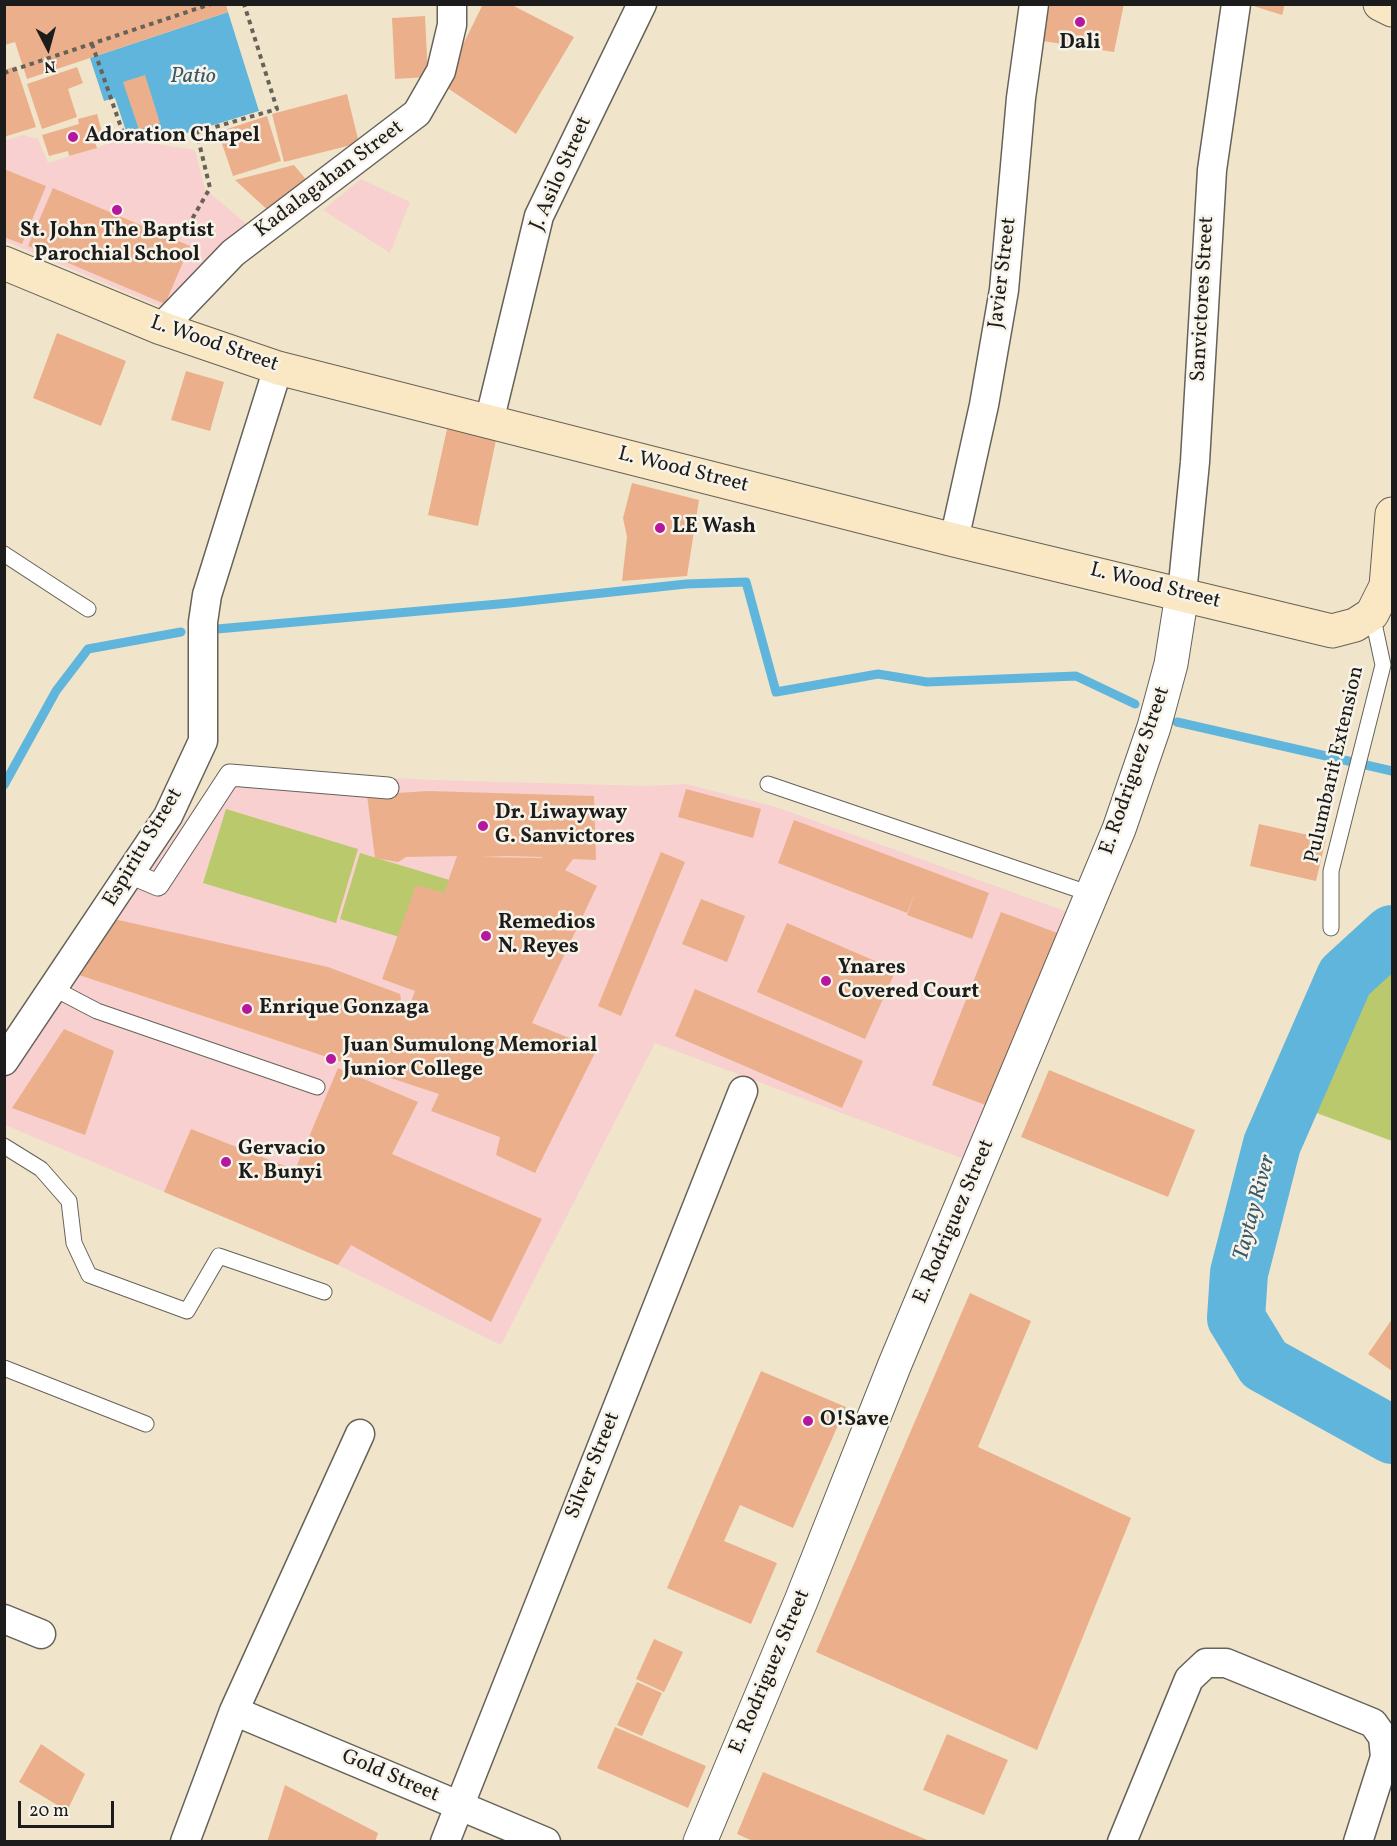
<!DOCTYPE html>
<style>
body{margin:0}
#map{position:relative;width:1397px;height:1846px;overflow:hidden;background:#f0e5cb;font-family:Vollkorn,serif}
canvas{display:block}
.frame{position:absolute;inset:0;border:6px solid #1c1c1c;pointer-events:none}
.north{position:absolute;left:18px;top:18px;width:60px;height:60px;-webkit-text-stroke:4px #f7f3e8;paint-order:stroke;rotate:174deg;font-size:16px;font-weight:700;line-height:24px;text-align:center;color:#1c1c1c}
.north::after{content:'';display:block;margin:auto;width:21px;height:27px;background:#1c1c1c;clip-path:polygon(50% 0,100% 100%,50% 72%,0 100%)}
.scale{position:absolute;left:18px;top:1801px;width:96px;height:27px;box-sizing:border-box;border:3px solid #1c1c1c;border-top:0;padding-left:8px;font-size:18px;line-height:21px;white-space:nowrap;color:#1c1c1c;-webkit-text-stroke:4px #f7f3e8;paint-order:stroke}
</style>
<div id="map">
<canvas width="1397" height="1846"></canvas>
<div class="frame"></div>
<div class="north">N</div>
<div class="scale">20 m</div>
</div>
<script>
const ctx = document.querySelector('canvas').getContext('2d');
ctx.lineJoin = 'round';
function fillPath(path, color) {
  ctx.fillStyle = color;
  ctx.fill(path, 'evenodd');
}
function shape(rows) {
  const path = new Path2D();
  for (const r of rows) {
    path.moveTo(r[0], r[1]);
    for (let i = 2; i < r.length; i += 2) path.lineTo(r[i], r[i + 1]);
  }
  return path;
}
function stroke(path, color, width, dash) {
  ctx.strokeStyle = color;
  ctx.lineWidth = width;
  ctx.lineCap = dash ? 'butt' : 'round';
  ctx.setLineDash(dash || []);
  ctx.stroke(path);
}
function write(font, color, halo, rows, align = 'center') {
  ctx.font = font + ' Vollkorn,serif';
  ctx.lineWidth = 5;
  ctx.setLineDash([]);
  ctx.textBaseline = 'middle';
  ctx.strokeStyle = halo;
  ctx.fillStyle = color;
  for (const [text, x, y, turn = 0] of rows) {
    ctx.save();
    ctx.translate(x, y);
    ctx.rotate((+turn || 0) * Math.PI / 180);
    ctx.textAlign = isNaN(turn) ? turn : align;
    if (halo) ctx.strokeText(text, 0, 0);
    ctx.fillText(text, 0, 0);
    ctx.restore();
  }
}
const built = shape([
 [23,135,38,139,48,163,123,139,195,150,205,189,255,231,166,309,5,241,4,141],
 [361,179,410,202,390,253,323,210],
 [222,769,433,780,646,786,686,784,776,807,1076,915,972,1162,655,1043,501,1345,338,1265,5,1125,5,1074]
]);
const green = shape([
 [226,809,358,849,336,923,203,883],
 [360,853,456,882,436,948,340,919],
 [1392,954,1392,1141,1314,1112,1356,987]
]);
const water = shape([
 [228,12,259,111,171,138,126,131,115,98,104,101,90,58]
]);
const stream = shape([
 [217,629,510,603,686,584,746,582,776,692,878,674,927,682,1076,676,1135,704],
 [1177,722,1392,771],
 [4,785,56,691,88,649,181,632]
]);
const river = shape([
 [1392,934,1345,977,1272,1144,1239,1273,1236,1318,1264,1364,1392,1435]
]);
const building = shape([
 [5,4,226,4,228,12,27,79,15,42,5,45],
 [483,4,510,4,574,37,516,134,443,85],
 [1043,4,1124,4,1114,52,1036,40],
 [1247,4,1285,4,1282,15],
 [425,16,428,77,395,79,392,18],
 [16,66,36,127,4,137,4,70],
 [77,67,83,83,68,89,77,117,42,129,27,84],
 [145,75,160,123,139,130,123,82],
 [347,94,359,143,284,162,272,114],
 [97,114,104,139,95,142,97,148,69,156,68,151,49,156,42,135,79,124,78,119],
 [267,116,281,161,233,176,218,132],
 [294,165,308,182,272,214,235,180],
 [4,169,46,186,22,244,4,237],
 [53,188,190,246,165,304,28,246],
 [57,333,126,361,101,426,33,398],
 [186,371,224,382,210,431,171,420],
 [447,429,496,440,478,526,428,515],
 [632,483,699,500,687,576,622,581,627,537,623,518],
 [686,789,761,809,753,838,678,817],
 [428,791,594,796,596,860,573,859,565,870,597,886,532,1023,597,1049,535,1173,496,1155,500,1137,431,1111,439,1094,76,974,114,919,328,967,400,994,403,1011,407,1012,415,991,382,979,416,885,444,893,457,856,406,857,398,862,375,858,367,795],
 [508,856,542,857,542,858,480,857],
 [794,820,989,893,972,939,907,915,916,890,907,913,778,863],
 [1259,824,1326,839,1316,881,1250,866],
 [661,852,685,862,621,1016,598,1006],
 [701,899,745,916,727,962,682,944],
 [1001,912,1060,934,991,1107,932,1085],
 [787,923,896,970,865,1039,757,992],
 [695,989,863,1061,842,1108,675,1036],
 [64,1029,114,1051,85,1135,12,1108],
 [338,1068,418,1102,392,1154,542,1219,491,1322,351,1245,338,1265,164,1192,191,1129,295,1170],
 [1049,1070,1195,1130,1168,1197,1021,1137],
 [970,1293,1031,1321,978,1447,1131,1518,1037,1750,816,1652],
 [1392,1319,1392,1371,1368,1354],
 [761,1371,846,1407,793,1528,740,1505,724,1541,777,1563,751,1624,667,1588],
 [654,1639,683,1652,664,1692,636,1679],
 [637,1682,662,1693,642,1736,617,1725],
 [615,1727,706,1766,688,1808,597,1768],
 [947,1734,1008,1760,984,1815,923,1790],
 [41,1744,85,1774,67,1811,19,1782],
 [763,1772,930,1841,930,1842,755,1842,737,1834],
 [285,1785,378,1833,375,1842,267,1842]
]);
const path = shape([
 [92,44,123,133,170,140,277,109,244,4],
 [4,73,211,4],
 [188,226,210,188,196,130]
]);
const service = shape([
 [4,554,88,609],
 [768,784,1091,894],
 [1331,928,1331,871,1383,665,1372,614],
 [53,988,97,1011,317,1087],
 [4,1146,41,1169,69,1201,74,1243,89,1275,187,1311,219,1256,324,1292],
 [4,1368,146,1424]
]);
const pedestrian = shape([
 [132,874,158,885,230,775,388,788]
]);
const minor = shape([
 [161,328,233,253,417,113,441,71,452,25,452,4],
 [489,422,539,216,642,4],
 [954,540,984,405,1004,290,1021,98,1034,4],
 [1182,594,1195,462,1212,170,1236,4],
 [4,1061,168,816,203,741,203,622,207,595,278,368],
 [4,1619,41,1634],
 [234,1711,546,1842],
 [185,1842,234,1711,360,1434],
 [445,1842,743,1091],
 [1122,1842,1189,1679,1206,1663,1226,1663,1373,1723,1383,1737,1385,1757,1358,1842]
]);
const tertiary = shape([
 [700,1842,801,1601,895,1364,1119,829,1154,727,1171,664,1182,594]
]);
const secondary = shape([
 [1380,4,1392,10],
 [4,263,161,328,278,368,954,540,1332,631,1355,625,1372,614,1386,586,1392,514]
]);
const markers = [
 [1080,22,6,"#b5179e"],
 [73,137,6,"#b5179e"],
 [117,210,6,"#b5179e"],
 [660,528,6,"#b5179e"],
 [483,826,6,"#b5179e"],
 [486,936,6,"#b5179e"],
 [826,981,6,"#b5179e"],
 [247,1009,6,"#b5179e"],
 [331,1059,6,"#b5179e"],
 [226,1162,6,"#b5179e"],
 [808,1421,6,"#b5179e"]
];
const poiNames = [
 ["Dali",1080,44,"center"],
 ["Adoration Chapel",85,137],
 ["St. John The Baptist",117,232,"center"],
 ["Parochial School",117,256,"center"],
 ["LE Wash",672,528],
 ["Dr. Liwayway",495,814],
 ["G. Sanvictores",495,838],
 ["Remedios",498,924],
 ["N. Reyes",498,948],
 ["Ynares",838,969],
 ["Covered Court",838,993],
 ["Enrique Gonzaga",259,1009],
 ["Juan Sumulong Memorial",343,1047],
 ["Junior College",343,1071],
 ["Gervacio",238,1150],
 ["K. Bunyi",238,1174],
 ["O!Save",820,1421]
];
const streetNames = [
 ["J. Asilo Street",562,174,-66],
 ["Kadalagahan Street",330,180,-37],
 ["Javier Street",1004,273,-83],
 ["Sanvictores Street",1204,299,-87],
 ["L. Wood Street",214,345,19],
 ["L. Wood Street",683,471,14],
 ["L. Wood Street",1155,587,14],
 ["Pulumbarit Extension",1336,765,-77],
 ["E. Rodriguez Street",1136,771,-71],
 ["Espiritu Street",144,848,-59],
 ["E. Rodriguez Street",955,1222,-67],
 ["Silver Street",594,1466,-68],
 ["E. Rodriguez Street",771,1672,-67],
 ["Gold Street",390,1777,23]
];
const waterNames = [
 ["Patio",193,78],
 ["Taytay River",1256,1208,-75]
];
fillPath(built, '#f7d0cf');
fillPath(green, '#b9c96c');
fillPath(water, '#60b5dc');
stroke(stream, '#60b5dc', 9);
stroke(river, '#60b5dc', 58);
fillPath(building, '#ebb08b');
stroke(service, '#666259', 17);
stroke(pedestrian, '#666259', 23);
stroke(minor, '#666259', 31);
stroke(tertiary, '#666259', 35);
stroke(secondary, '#666259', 35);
stroke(path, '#666259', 4, [4.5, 4.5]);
stroke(service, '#fff', 15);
stroke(pedestrian, '#fff', 21);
stroke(minor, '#fff', 28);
stroke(tertiary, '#fff', 33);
stroke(secondary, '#fae7c3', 33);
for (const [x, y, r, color] of markers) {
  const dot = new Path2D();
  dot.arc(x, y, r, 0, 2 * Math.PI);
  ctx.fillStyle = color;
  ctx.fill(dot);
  stroke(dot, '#f7f3e8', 2);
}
write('bold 21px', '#1c1c1c', '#f7f3e8', poiNames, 'left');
write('21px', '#1c1c1c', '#f7f3e8', streetNames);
write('italic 22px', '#375969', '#f7f3e8', waterNames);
</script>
